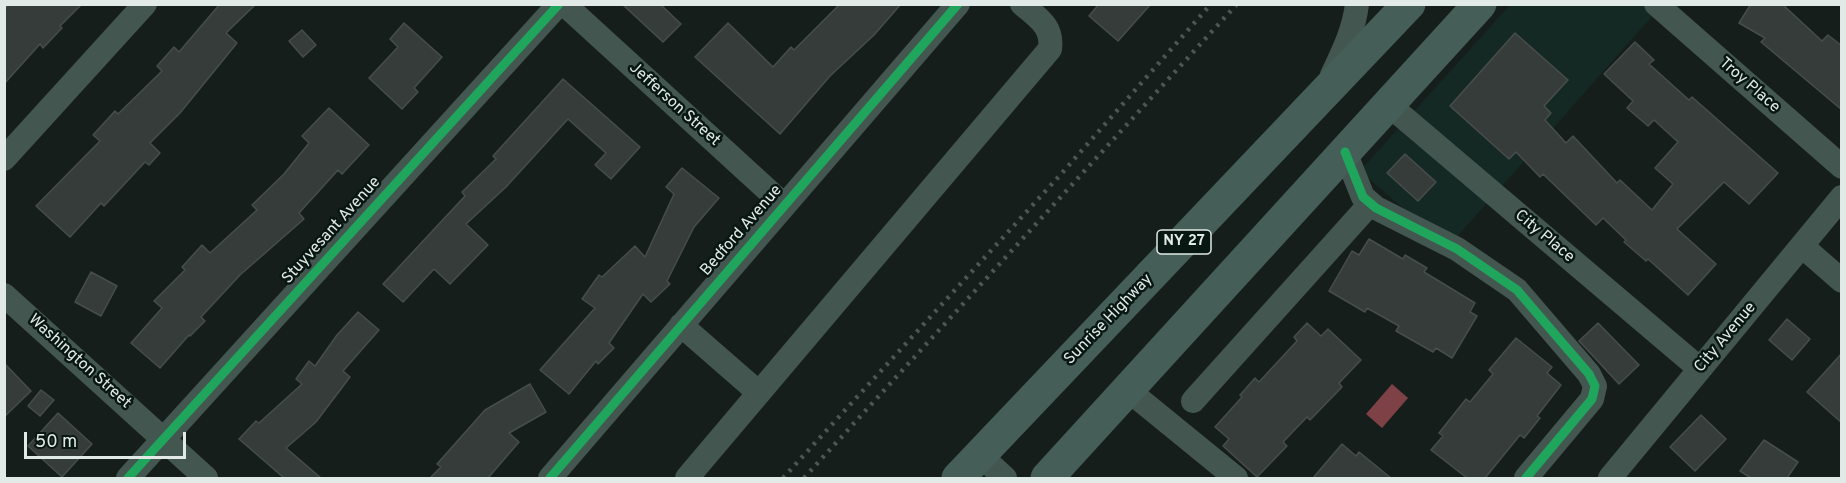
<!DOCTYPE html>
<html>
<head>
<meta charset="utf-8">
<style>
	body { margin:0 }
	#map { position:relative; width:1846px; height:483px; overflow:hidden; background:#161e1b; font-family:Overpass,sans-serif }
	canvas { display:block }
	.frame { position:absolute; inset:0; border:6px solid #e1eae7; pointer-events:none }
	.scale { position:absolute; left:24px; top:432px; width:162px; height:27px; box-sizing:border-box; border:3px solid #e1eae7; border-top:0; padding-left:8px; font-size:18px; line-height:21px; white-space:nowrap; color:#e1eae7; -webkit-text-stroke:4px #091713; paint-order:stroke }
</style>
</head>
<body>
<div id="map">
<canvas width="1846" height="483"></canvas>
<div class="frame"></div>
<div class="scale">50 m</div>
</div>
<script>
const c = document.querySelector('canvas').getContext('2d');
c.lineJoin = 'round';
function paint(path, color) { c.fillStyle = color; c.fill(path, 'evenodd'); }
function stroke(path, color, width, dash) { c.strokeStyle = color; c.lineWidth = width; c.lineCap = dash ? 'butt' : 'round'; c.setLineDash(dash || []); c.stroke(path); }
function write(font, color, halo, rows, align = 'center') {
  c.font = font + ' Overpass,sans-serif'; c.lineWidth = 5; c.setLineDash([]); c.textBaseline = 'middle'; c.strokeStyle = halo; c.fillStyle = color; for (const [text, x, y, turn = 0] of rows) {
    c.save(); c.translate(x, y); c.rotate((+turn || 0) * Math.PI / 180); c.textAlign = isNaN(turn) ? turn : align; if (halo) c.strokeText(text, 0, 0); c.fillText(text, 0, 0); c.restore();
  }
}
const built = new Path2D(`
	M1510,5H1662L1448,247L1360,171Z`);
const water = new Path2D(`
	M1392,384L1408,398L1382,428L1366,414Z`);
const building = new Path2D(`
	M9,4H82L60,26L62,28L43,48L40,44L4,84V9Z
	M220,4H256L226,33L237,43L180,113L150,143L160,153L149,165L145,162L104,206L101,203L70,237L36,206L100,141L93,135L115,111L118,114L162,71L157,66L174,47L179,52Z
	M622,4H660L681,24L663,42Z
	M840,4H901L874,35L830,76L780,134L695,57L728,23L773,67L791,47L794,50Z
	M1099,4H1151L1118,41L1089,16Z
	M1751,4H1782L1822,41L1828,35L1842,46V110L1761,42L1765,38L1739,23Z
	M404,23L442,57L414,88L418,92L402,109L369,78L398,47L390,39Z
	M302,30L316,45L303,57L289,41Z
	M1515,33L1568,80L1544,106L1551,113L1545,120L1566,143L1573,136L1617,183L1620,180L1652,210L1673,184L1655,168L1678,142L1654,120L1648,126L1627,108L1633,101L1604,74L1635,42L1654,60L1649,64L1689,100L1692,97L1778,173L1749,204L1724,182L1677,229L1716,264L1688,295L1648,259L1646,261L1624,242L1626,240L1603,218L1596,225L1543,174L1540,177L1516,152L1509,159L1450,106Z
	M563,79L640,147L611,179L595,165L606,153L568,119L506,187L466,224L488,245L450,284L434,269L403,302L383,284L465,196L462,192L496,159L493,156Z
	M329,108L369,145L342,174L338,170L299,213L304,219L240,275L201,317L205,321L190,336L189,335L160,368L131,343L162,308L154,301L185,270L182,267L202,245L210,253L257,210L252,205L284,174L309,143L302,136Z
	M1405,154L1436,182L1418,201L1387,173Z
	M682,168L719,198L694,227L667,281L670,284L651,302L643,294L609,343L614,348L598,364L596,361L569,394L540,370L595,308L582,299L599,275L602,277L635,246L645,257L674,194L666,187Z
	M1369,239L1403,259L1405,255L1427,268L1424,272L1475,303L1470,312L1477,316L1452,358L1436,348L1433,352L1396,331L1399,326L1367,308L1365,312L1329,291L1352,251L1359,255Z
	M91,272L117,286L101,316L75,302Z
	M358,312L379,330L343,371L350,377L316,422L286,448L321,478H284L239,439L256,421L259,423L302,384L296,379L309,361L315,366L337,335Z
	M1787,319L1810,339L1792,360L1769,340Z
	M1307,323L1321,336L1328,329L1361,360L1339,383L1342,387L1310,420L1307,417L1283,442L1287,446L1257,477L1223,446L1229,439L1215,427L1242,397L1240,395L1255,378L1259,382L1297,341L1294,337Z
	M1598,323L1639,365L1619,384L1579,341Z
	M1516,338L1552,367L1547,373L1561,385L1537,416L1540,418L1524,438L1520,435L1485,478H1467L1431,450L1443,436L1439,433L1466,399L1470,402L1493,374L1489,370Z
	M1842,353V423L1807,392Z
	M4,363L31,391L4,417Z
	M530,384L546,412L509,433L519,442L488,478H430L441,467L437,464L485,410Z
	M41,390L54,400L40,416L28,406Z
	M58,413L92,444L62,477L28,446Z
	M1701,415L1726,439L1695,471L1670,447Z
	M1764,440L1798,462L1787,478H1751L1740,471Z
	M1342,444L1356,456L1359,452L1391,478H1313Z`);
const minor = new Path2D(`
	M564,4L784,205
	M1656,4L1842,167
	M1332,75C1343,52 1354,30 1357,4
	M1389,105L1700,369
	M1345,152L1363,197L1376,208L1457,249L1517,290L1589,374L1595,386L1592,399L1526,478
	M4,159L145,4
	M1802,246L1842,281
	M4,295L206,478
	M681,325L759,393
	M1128,390L1236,478
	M1193,401L1370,204
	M980,455L1005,478
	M128,478L559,4
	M550,478L958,4
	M687,478L1050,49C1053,26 1038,18 1022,4
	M1610,478L1842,197`);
const highway = new Path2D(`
	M958,478L1409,4
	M1047,478L1480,4`);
const rail = new Path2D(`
	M783,478L1062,173L1211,4
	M804,478L1237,4`);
const cycleway = new Path2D(`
	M1345,152L1363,197L1376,208L1457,249L1517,290L1589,374L1595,386L1592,399L1526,478
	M128,478L559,4
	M550,478L958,4`);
const shields = [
	[1184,242,54]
];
const shieldNames = [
	["NY 27",1184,242]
];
const streetNames = [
	["Troy Place",1749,86,41],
	["Jefferson Street",674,105,42],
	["Stuyvesant Avenue",332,231,-48],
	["Bedford Avenue",742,231,-49],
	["City Place",1544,237,40],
	["Sunrise Highway",1109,320,-46],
	["City Avenue",1726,338,-50],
	["Washington Street",79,362,42]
];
paint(built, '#142924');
paint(water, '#7e4246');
paint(building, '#363c3a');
stroke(building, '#474d4b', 1.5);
stroke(minor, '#435650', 24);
stroke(highway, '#455e57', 33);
stroke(rail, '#4b5753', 4.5, [3, 6]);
stroke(cycleway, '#20a55d', 9);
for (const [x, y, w] of shields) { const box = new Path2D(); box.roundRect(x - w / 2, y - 12, w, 24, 4.5); c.fillStyle = '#091713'; c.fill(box); stroke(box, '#e1eae7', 1.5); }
write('bold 15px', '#e1eae7', null, shieldNames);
write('16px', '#e1eae7', '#091713', streetNames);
</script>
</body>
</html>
